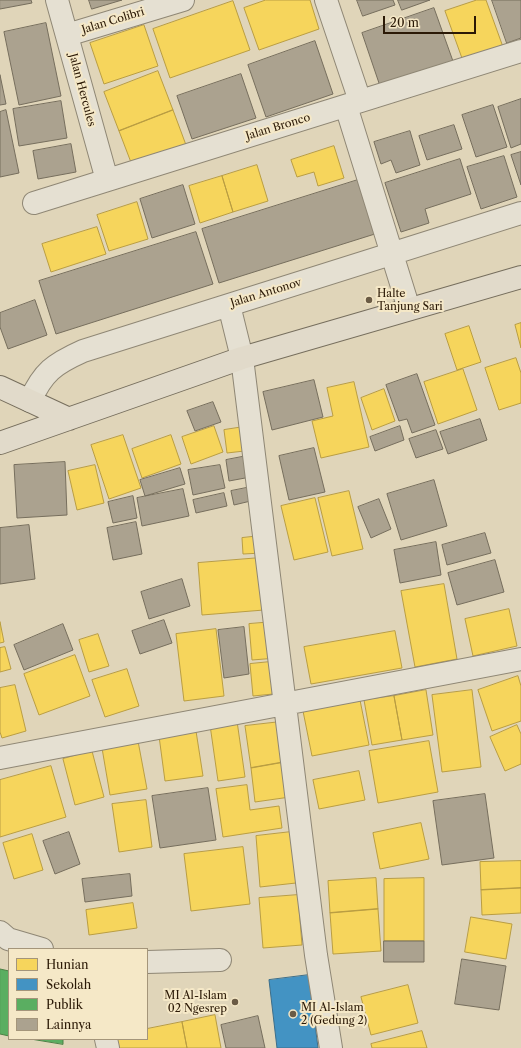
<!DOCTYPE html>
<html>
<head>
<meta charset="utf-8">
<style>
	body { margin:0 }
	#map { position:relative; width:521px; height:1048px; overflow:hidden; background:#e0d5b9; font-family:"Libre Caslon Text",serif }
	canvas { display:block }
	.legend { position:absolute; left:8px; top:948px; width:140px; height:92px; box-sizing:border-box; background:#f5e8c7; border:1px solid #a4957a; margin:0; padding:5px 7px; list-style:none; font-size:12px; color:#2b1906 }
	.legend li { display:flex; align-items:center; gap:8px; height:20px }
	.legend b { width:20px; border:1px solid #a4957a }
	.scale { position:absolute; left:383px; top:16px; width:93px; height:18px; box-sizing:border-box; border:2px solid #2b1906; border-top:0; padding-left:5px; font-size:12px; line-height:14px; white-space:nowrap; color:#2b1906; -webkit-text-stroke:3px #f5e8c7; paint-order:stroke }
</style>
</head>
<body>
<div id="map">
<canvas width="521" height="1048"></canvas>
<ul class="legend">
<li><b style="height:11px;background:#f6d55c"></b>Hunian</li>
<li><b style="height:11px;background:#4393c3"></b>Sekolah</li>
<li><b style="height:11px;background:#5aae61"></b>Publik</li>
<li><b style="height:11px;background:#aba28f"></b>Lainnya</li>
</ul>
<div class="scale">20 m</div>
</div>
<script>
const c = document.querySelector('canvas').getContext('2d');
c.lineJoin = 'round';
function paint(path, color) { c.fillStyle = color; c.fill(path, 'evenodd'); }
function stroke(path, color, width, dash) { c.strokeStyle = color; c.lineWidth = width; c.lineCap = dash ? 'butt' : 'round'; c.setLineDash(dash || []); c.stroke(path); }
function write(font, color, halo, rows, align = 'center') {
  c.font = font + ' "Libre Caslon Text",serif'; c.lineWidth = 4; c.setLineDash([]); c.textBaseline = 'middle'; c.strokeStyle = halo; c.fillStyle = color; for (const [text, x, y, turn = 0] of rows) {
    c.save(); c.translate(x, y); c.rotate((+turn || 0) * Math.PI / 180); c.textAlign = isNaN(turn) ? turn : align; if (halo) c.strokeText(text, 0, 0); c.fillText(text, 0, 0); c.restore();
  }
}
const homes = new Path2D(`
	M266,0H310L319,29L259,50L244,8Z
	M477,0H486L503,47L463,61L445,11Z
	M233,1L250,50L170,78L153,29Z
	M144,25L158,66L104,84L90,43Z
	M158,71L173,110L119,131L104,92Z
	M173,110L186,145L132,165L119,131Z
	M334,146L344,178L318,186L314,172L297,177L291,160Z
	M257,165L268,201L233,212L222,176Z
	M222,176L233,212L200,223L189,186Z
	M137,202L148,239L109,251L97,215Z
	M97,227L106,254L51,272L42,244Z
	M521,323V348L515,325Z
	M469,326L481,362L457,370L445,334Z
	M516,358L521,373V403L499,410L485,368Z
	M463,369L477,410L438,424L424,382Z
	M354,382L369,447L321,458L312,421L333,416L327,388Z
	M384,389L395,421L372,430L361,398Z
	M214,426L223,452L191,464L182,437Z
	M250,426L253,450L227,453L224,430Z
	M123,435L141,488L109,499L91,445Z
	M171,435L181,464L142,478L132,449Z
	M95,465L104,503L77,510L68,471Z
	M349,491L363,549L332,556L318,498Z
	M315,498L328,552L294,560L281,506Z
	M260,536L262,553L243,554L242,538Z
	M260,558L264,610L202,615L198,563Z
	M444,584L457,659L415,667L401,591Z
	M509,609L517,646L473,656L465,619Z
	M0,622L4,642L0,643Z
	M273,622L277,658L252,660L249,624Z
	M216,629L224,696L184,701L176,634Z
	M395,631L402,668L311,684L304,647Z
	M98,634L109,666L89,672L79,640Z
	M5,647L11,669L0,672V648Z
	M75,655L90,696L39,715L24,674Z
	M270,662L273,694L253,696L250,664Z
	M127,669L139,706L105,717L92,680Z
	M518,676L521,686V721L492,731L478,690Z
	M15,685L26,731L2,738L0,732V688Z
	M426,690L433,735L402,740L394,696Z
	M472,690L481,767L442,772L432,695Z
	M394,696L402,740L372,745L364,700Z
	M360,700L369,745L312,756L303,711Z
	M237,721L245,777L218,781L210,725Z
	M280,722L285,762L251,768L245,726Z
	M517,725L521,734V764L505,771L490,737Z
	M196,731L203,776L165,781L159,736Z
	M138,741L147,789L110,795L102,748Z
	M429,741L438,792L378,803L369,751Z
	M92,751L104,797L75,805L63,759Z
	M285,762L290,797L255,802L251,768Z
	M51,766L66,817L0,837V780Z
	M359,771L365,800L319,809L313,780Z
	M247,785L250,810L279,806L282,828L223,837L216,789Z
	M146,800L152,847L119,852L112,804Z
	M421,823L429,859L380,869L373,833Z
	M291,832L296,883L260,887L256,836Z
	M32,834L43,870L14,879L3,843Z
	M243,847L250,904L191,911L184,854Z
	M521,861V888L481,890L480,862Z
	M376,878L378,909L330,913L328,881Z
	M424,878V941H384V879Z
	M521,888V913L482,915L481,890Z
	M298,895L302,945L263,948L259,898Z
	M133,903L137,928L89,935L86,910Z
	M378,909L381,951L333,954L330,913Z
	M471,917L512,924L506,959L465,952Z
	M408,985L418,1023L371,1035L361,997Z
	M215,1015L221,1048H187L182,1022Z
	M182,1022L187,1048H119L117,1039H147V1029Z
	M422,1031L427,1048H372L371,1044Z`);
const schools = new Path2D(`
	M309,975L318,1048H277L269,980Z`);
const public = new Path2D(`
	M0,969L9,971V1036L0,1034Z
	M31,1039H63V1044Z`);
const building = new Path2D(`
	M0,0H31L32,3L0,9Z
	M89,0H122L92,9Z
	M357,0H393L395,5L363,16Z
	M398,0H430L402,10Z
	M492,0H521V38L507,43Z
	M434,8L454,64L381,89L362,33Z
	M46,23L61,96L19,105L4,32Z
	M315,41L333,94L266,117L248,65Z
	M241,74L256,118L192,139L177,96Z
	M0,75L6,104L0,105Z
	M521,99V144L511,148L498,107Z
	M61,101L67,138L19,146L13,109Z
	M493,105L507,147L476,157L462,115Z
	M6,110L19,173L0,177V112Z
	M454,125L462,149L427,160L419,136Z
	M410,131L420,165L396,173L391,160L381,164L374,142Z
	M71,144L76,172L38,179L33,151Z
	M521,152V185L511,155Z
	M504,156L517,197L481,209L467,167Z
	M460,159L471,194L425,209L429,223L401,232L385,183Z
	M361,179L378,233L219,283L202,229Z
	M183,185L195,224L152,238L140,199Z
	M196,232L213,284L56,334L39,281Z
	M35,300L47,335L8,349L0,327V313Z
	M417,374L435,425L412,433L407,419L399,421L386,385Z
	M314,380L323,417L272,430L263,392Z
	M213,402L221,422L195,431L187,411Z
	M480,419L487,440L448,454L440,432Z
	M400,426L404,440L375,451L370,437Z
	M436,430L443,449L416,458L409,439Z
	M314,448L325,492L289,500L279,456Z
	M252,455L256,476L229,481L226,460Z
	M65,462L67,515L17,518L14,465Z
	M220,465L225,488L193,495L188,470Z
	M180,468L185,484L145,496L140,480Z
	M434,480L447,526L401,540L387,494Z
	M256,486L259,499L234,505L231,491Z
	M183,489L189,516L142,526L137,498Z
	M224,493L227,506L196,513L193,500Z
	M133,496L137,518L113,523L108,502Z
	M379,499L391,529L371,538L358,507Z
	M136,522L142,554L113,560L107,528Z
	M29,525L35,579L0,584V528Z
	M485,533L491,553L447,565L442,545Z
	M436,542L441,575L400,583L394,550Z
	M495,560L504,592L457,605L448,573Z
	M182,579L190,606L149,619L141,592Z
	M164,620L172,643L140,654L132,631Z
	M63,624L73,650L24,670L14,645Z
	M244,627L249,674L224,678L218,630Z
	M208,788L216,840L160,848L152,796Z
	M485,794L494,858L442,865L433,801Z
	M69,832L80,864L55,874L43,841Z
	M130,874L132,896L85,902L82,879Z
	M384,941H424V962H384Z
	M462,959L506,966L499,1010L455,1004Z
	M258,1016L265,1048H226L221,1025Z`);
const minor = new Path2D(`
	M57,0L107,180
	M326,0L360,101
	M67,35L183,0
	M346,106L409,309
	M34,203L521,51
	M229,305L242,358L316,955L331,1048
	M30,401C43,372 54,364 83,351L521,213
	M0,758L521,659
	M0,932L8,939L42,949
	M147,962L220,960
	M106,1039L108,1048`);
const major = new Path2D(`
	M0,387L69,419
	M0,443L242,358L521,277`);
const markers = [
	[369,300,4,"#6a5b45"],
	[235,1002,4,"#6a5b45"],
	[293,1014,4,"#6a5b45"]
];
const streetNames = [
	["Jalan Colibri",113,21,-17],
	["Jalan Hercules",82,90,75],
	["Jalan Bronco",278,127,-17],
	["Jalan Antonov",266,293,-17]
];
const poiNames = [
	["Halte",377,294],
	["Tanjung Sari",377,307],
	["MI Al-Islam",227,996,"right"],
	["02 Ngesrep",227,1009,"right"],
	["MI Al-Islam",301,1008],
	["2 (Gedung 2)",301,1021]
];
paint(homes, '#f6d55c');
stroke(homes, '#b99d42', 1);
paint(schools, '#4393c3');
stroke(schools, '#3c6e8a', 1);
paint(public, '#5aae61');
stroke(public, '#4c8146', 1);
paint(building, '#aba28f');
stroke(building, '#766e5d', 1);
stroke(minor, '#8f8775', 24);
stroke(major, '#766e5d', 24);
stroke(minor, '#e5e0d2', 22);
stroke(major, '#e1daca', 22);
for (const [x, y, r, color] of markers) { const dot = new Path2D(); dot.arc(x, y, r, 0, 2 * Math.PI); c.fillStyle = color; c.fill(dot); stroke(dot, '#f5e8c7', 1.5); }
write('11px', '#2b1906', '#f5e8c7', streetNames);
write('11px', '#2b1906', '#f5e8c7', poiNames, 'left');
</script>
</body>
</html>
